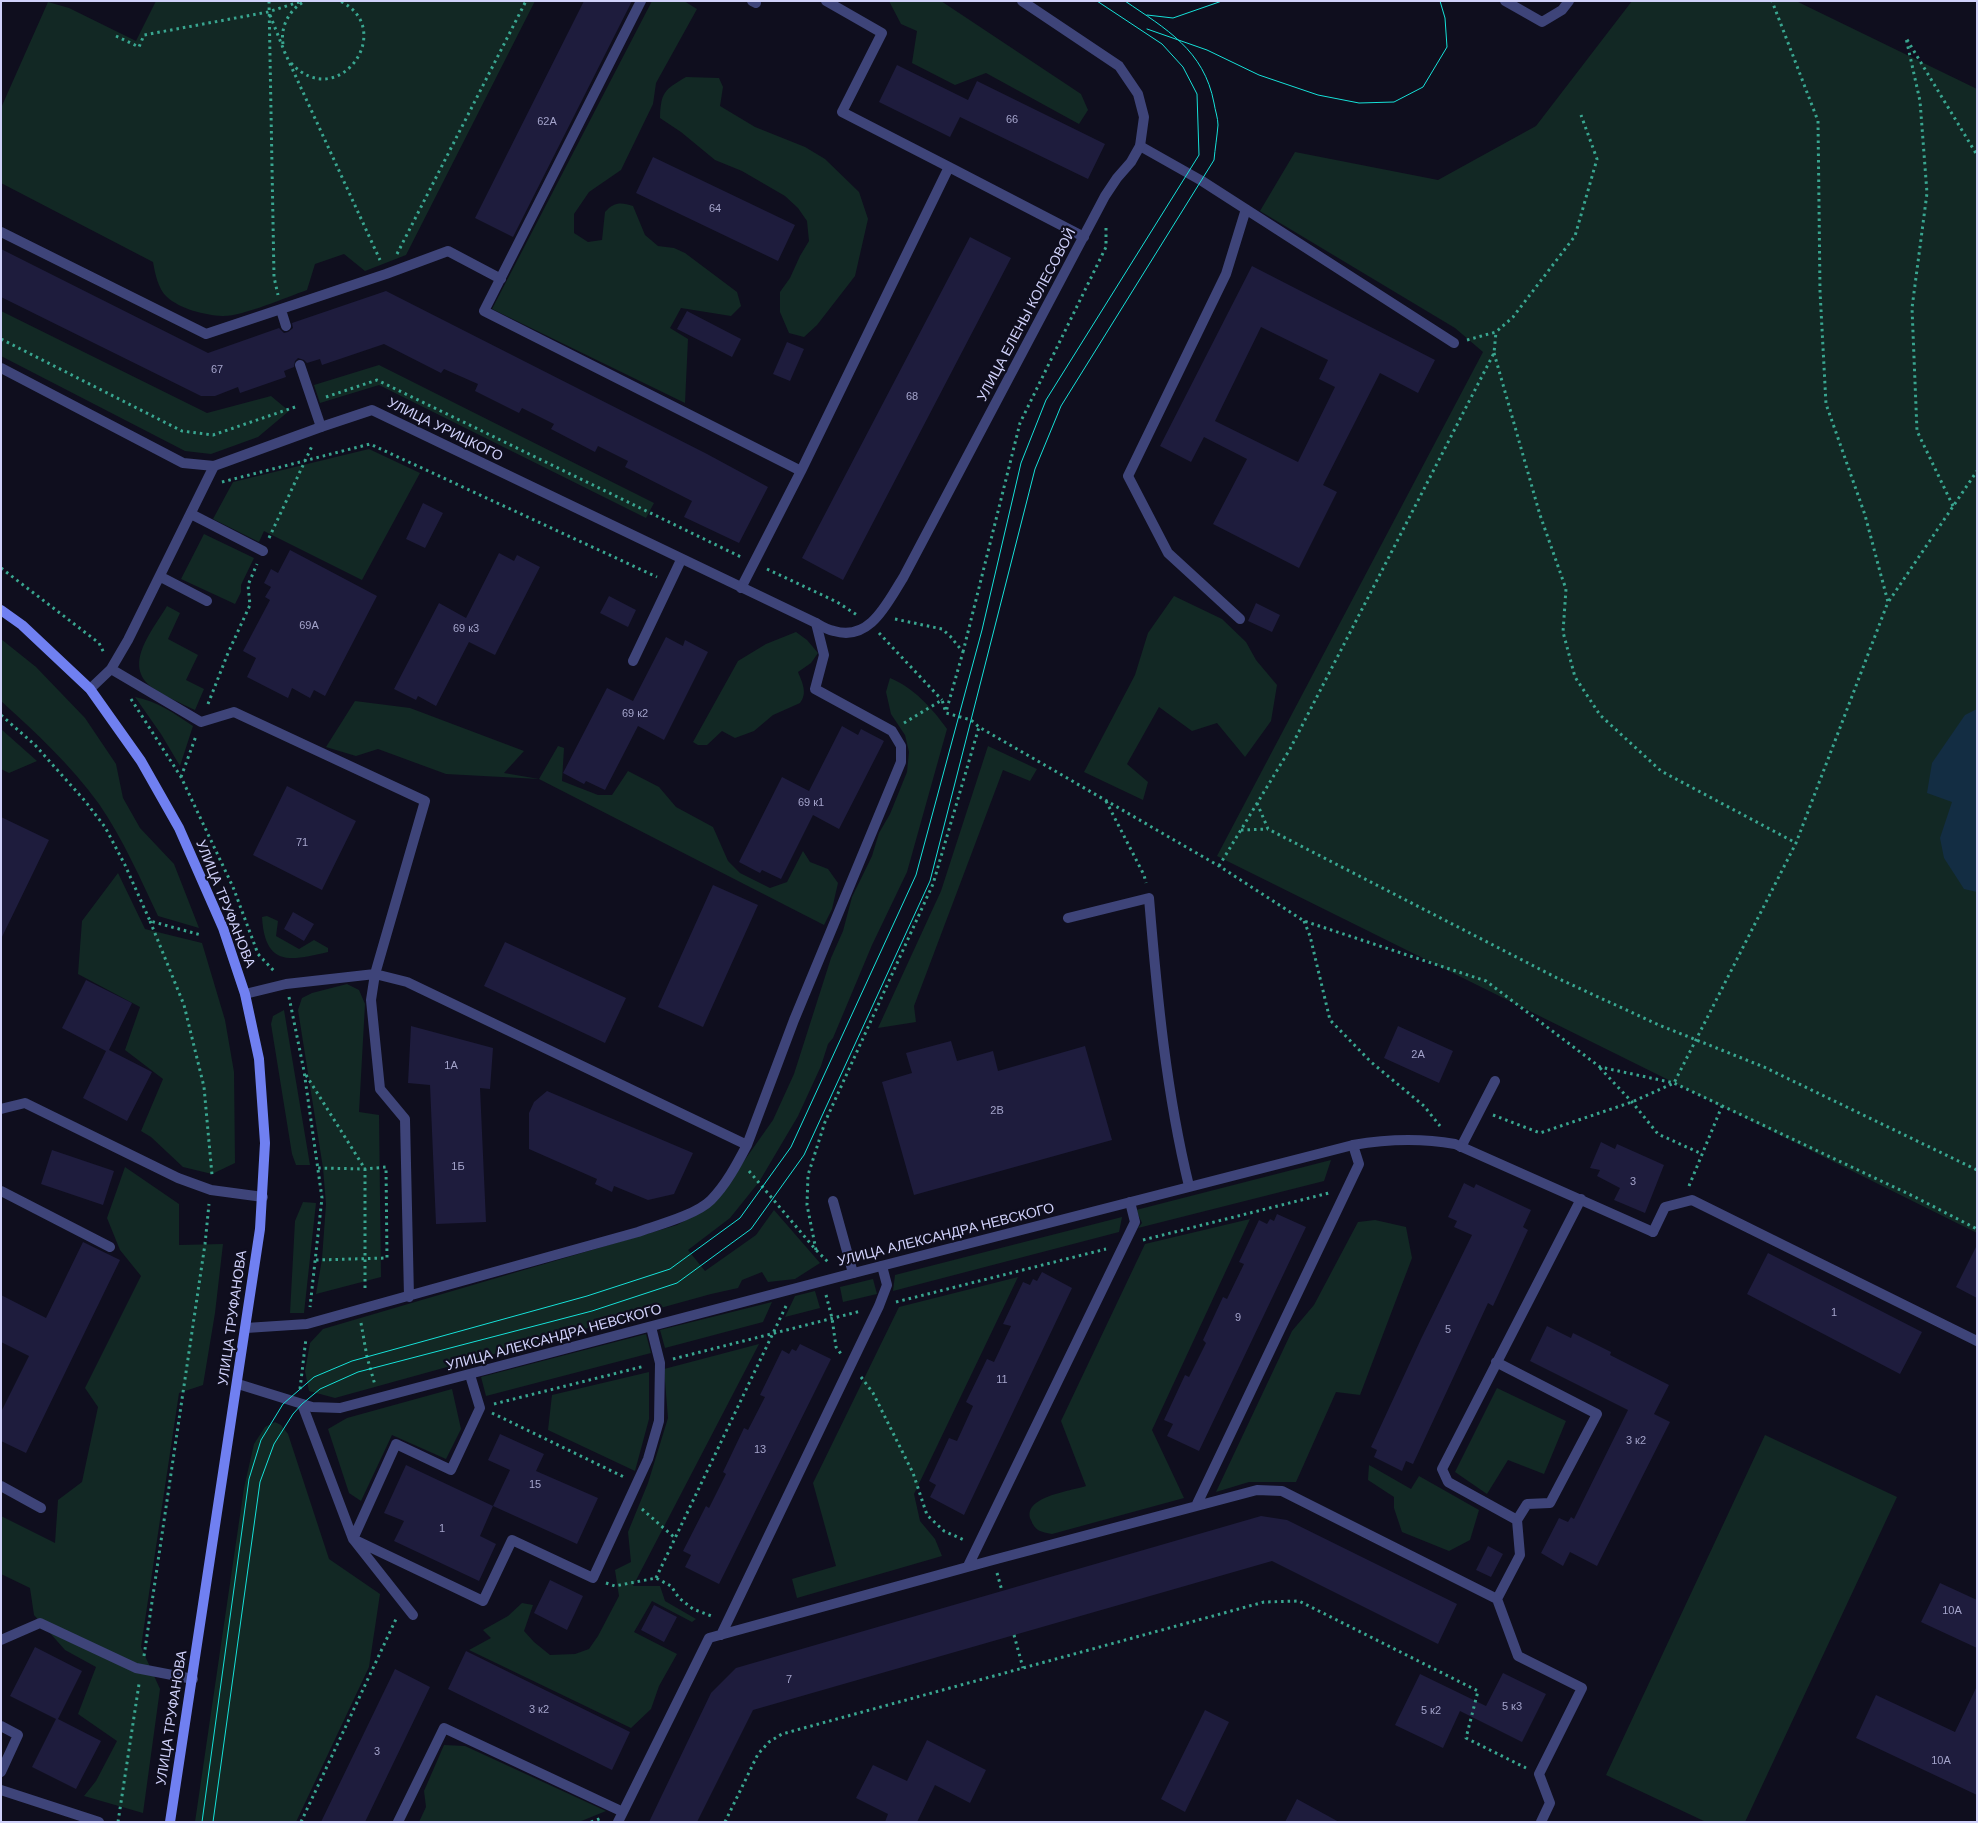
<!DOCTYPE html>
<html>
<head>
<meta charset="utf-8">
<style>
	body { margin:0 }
	#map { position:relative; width:1978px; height:1823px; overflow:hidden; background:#0f0e1e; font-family:Arial,sans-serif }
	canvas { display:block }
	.frame { position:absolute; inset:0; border:2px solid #d0d1fa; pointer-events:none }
</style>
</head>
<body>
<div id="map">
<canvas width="1978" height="1823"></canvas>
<div class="frame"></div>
</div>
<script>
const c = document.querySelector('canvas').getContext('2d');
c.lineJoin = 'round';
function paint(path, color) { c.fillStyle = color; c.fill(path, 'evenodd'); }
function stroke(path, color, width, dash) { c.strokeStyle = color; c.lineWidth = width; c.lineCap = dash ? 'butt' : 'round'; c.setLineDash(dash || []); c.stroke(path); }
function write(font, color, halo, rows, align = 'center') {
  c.font = font + ' Arial,sans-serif'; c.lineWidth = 4.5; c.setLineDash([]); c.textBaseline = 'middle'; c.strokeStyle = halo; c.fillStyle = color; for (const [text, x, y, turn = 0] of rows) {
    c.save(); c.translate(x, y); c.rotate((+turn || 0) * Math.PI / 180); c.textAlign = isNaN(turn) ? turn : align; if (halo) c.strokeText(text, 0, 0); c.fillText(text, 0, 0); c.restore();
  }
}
const green = new Path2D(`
	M156,1H535L406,255L365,271L344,254L315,264L307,290C287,297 241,317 222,316C205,315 180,309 167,297C158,289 155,273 153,262L1,183V108L48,2L69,8L136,41Z
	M652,1H684L697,9L656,83L653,104L621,170L589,192L574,214V233L588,242L602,240L605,212C614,202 621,202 633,206L645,235L658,246L674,248L685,253L737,292L741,306L731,316L681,308L670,328L688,339L685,403L492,309Z
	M889,1H941L1081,94L1088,110L1079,124L986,73L955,85L912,63L917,31L901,24Z
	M1632,1H1796L1977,89V1233L1217,856L1483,352L1455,328L1260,211L1295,152L1438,180L1536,126Z
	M686,77L719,78L723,87L720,106L755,127L805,147L825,159L859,192L868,219L855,276L817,325L804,337L789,333L780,312V292L790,278L800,256L809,241L807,221L798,208L785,196L742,171L715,160L681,132L660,118C661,92 664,90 686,77Z
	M1,311L207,413L271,396L289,411L258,437L211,454L185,451L1,356Z
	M379,365L654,503L646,518L379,385L320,403L314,385Z
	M369,449L420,473L362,580L264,531L259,542L213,519L233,482Z
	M204,534L254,558L241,585V592L235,604L181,579Z
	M1174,596L1222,619L1246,642L1256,660L1277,685L1271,721L1245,757L1217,723L1192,731L1159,707L1127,764L1148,782L1143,800L1084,772L1135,675L1148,633Z
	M167,606L180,613L168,639L198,655L186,680L204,689L195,710C181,703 165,697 153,688C121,666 153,630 167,606Z
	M796,632L807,640L818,653L811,663L798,672C802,682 808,693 800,703L773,715L754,731L735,738L722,731L707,745H698L693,742L738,661L766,644Z
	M1,639L36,667L85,718L116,764L123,798L140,828L174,864L199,928L158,916C140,878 123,839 99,804C71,765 36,733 1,701Z
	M890,678C914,688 932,708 947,729L907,872L872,945L833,1038L828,1044L821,1066L798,1116L759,1182L730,1218L688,1250L705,1271L756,1235L774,1210L820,1263L795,1279L768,1282L762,1272L742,1280L738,1288L711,1294L335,1398L309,1391L305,1371L310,1343L323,1329L677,1225L697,1214L715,1202L773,1120L794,1074L831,958L843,931L852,897L872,856L879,833L890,814L907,772L909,752L905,735L891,714L886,692Z
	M135,697C157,701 175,714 193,726L180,766L161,734Z
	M355,701L410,708L524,751L504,773L539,779L558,746L564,748L562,781L598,795H612L628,771L659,787L676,807L713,827L728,861L740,873L770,888L787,882L803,851L810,862L828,869L838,883L832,909L824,925L539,779L446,774L378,749L356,756L326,747Z
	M1,729L37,761L9,773L1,769Z
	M988,746L1037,769L1030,781L1003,770L914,1006L916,1022L878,1028L941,891Z
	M118,873L145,929L202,943L225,1020L234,1072L235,1163L212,1174L183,1167L151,1137L141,1131L163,1079L125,1050L140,1007L78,974L82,921Z
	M267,916L278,921L276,936L299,949L314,940L328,948V952C290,961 265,967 262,917Z
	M347,984L359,990L365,1004L359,1112L379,1115L381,1277L316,1294L322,1259L326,1204L323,1168L298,1010L302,998L312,993Z
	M284,1010L310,1165H296L292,1154L271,1024L273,1016Z
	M1331,1160L1324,1181L1138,1228L1142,1223L1136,1210Z
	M125,1167L179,1204V1245L223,1244L215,1313L203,1385L179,1393L141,1647L160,1689L143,1813L84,1796L96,1781L117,1741L78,1714L96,1667L65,1650L34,1615L30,1588L1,1574V1516L55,1543L58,1500L82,1482L98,1407L85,1388L141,1276L120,1250L107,1218Z
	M303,1202L316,1203L304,1313H290L295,1221Z
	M1122,1217L1119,1232L893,1291L895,1275Z
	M1250,1219L1152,1430L1184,1498L1052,1534C1041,1532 1035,1531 1031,1520C1021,1497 1071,1491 1086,1486L1061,1421L1145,1244Z
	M1375,1220L1406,1227L1412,1258L1360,1395L1336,1392L1296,1482H1249L1216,1492L1292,1331L1314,1305L1358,1222Z
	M1018,1277L914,1494L920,1521L935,1539L942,1556L797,1598L792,1579L836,1566L813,1483L899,1307Z
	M873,1279L877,1294L843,1302L840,1287Z
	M815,1291L820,1308L785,1317L795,1296Z
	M772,1302L763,1322L665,1348L660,1330Z
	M646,1334L651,1353L486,1396L481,1377Z
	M759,1344L633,1586H660L665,1601L696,1619L692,1622L652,1601L634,1632L677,1654L659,1686L651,1709L631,1728L469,1650L491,1638L483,1630L508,1616L522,1603L533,1605L524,1631L534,1642L550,1655L575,1654L589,1649L598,1636L619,1596L615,1570L631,1562L628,1532L648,1483L668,1418L664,1369Z
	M649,1372V1419L635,1471L548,1430L552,1395Z
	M1497,1388L1566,1421L1544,1474L1508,1460L1487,1494L1455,1472Z
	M452,1389L461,1429L446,1459L392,1435L361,1501L349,1493L328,1429L347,1418Z
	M275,1422L281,1425L288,1434L329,1559L380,1594L369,1667L296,1822H195L244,1488L254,1444L265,1427Z
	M1765,1435L1897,1497L1745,1822H1706L1606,1775Z
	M1369,1465L1411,1489L1419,1476L1479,1510L1470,1540L1449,1551L1402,1532L1394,1508V1497L1368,1480Z
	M444,1745L465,1746L606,1811L579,1822H419L426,1807L424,1791Z`);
const water = new Path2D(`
	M1977,709V892L1964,889L1944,858L1940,838L1952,802L1927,793L1932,763L1965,715Z`);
const building = new Path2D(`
	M584,1H632L513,237L475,218Z
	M897,65L968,100L977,81L1105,144L1088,179L960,117L950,137L879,102Z
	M653,157L795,225L778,261L636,193Z
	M970,237L1011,258L843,580L802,558Z
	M1,249L208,353L279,328L284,333L288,332L293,328L292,323L386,291L707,454L768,487L739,543L684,517L692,501L625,467L628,461L598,446L595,452L551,429L554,424L522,408L519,413L475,391L478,384L444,369L441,373L384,344L322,365L320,359L307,363L304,360L298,358L295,361L294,367L284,371L286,377L240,393L238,387L215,396H201L1,297Z
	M1252,266L1435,360L1418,393L1380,373L1323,485L1337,492L1299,568L1213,524L1247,459L1204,437L1191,462L1160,446ZM1261,327L1328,360L1319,379L1335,387L1298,462L1215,421Z
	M687,311L741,339L732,357L677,329Z
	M787,342L804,349L790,381L773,374Z
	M423,503L443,513L425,548L406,539Z
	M290,550L377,596L325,696L314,690L310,698L292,688L288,698L247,677L256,658L243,651L270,600L265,597L271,587L264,583L271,569L278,573Z
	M499,553L514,561L517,555L540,567L495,655L469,642L436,706L418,696L416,700L394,689L439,603L466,618Z
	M609,596L636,610L628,627L600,613Z
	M1256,603L1280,615L1272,632L1248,621Z
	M666,637L683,646L685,640L708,652L664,740L638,726L605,790L586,781L584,784L563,773L607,688L633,701Z
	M842,726L858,735L861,729L884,741L839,829L813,815L781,879L762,870L760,873L739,862L782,777L809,791Z
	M287,786L356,821L322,890L253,855Z
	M1,817L49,840L1,939Z
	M713,885L758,905L703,1027L658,1007Z
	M293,912L314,924L304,941L284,929Z
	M505,942L626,998L605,1043L484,986Z
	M86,980L132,1003L109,1050L152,1072L127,1121L83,1098L106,1051L62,1028Z
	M411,1026L493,1048L490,1089L480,1088L486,1222L436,1224L430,1085L408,1083Z
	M1398,1026L1453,1051L1439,1083L1384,1058Z
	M951,1041L957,1061L993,1051L998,1071L1085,1046L1112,1140L914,1195L882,1082L912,1073L906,1053Z
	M547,1091L693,1153L674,1194L648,1200L614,1186L612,1192L595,1184L597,1179L529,1149V1113L534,1102Z
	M1601,1142L1615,1149L1617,1144L1664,1165L1645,1213L1614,1200L1620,1188L1597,1176L1600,1170L1590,1168Z
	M52,1150L114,1171L103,1205L41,1184Z
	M1464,1183L1474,1188L1476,1184L1531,1210L1523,1227L1528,1230L1493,1306L1488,1303L1413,1464L1406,1461L1402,1471L1374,1457L1377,1450L1371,1447L1421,1339L1472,1235L1454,1227L1457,1221L1448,1217Z
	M1277,1214L1306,1227L1199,1451L1167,1436L1173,1424L1164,1420L1185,1375L1189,1377L1206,1343L1203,1340L1223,1297L1227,1299L1244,1264L1239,1262L1259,1220L1267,1224L1270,1219L1274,1221Z
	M83,1242L120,1260L26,1453L1,1441V1412L29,1356L1,1342V1295L46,1318Z
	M1977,1245V1298L1956,1287Z
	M1768,1253L1922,1332L1900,1374L1747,1294Z
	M1042,1272L1072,1288L964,1515L930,1497L936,1485L929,1481L949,1438L957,1441L973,1406L966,1402L987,1359L994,1362L1011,1326L1003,1324L1023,1282L1030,1285L1033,1279L1037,1281Z
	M1547,1326L1571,1338L1573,1333L1611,1352L1610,1355L1669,1385L1654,1414L1670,1422L1597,1566L1570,1552L1563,1566L1541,1553L1559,1518L1568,1522L1571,1517L1574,1519L1628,1410L1530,1361Z
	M800,1344L831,1359L719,1584L685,1567L691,1555L683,1551L706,1506L709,1508L726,1474L723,1472L744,1428L748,1430L765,1397L760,1395L782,1350L789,1354L792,1349L796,1351Z
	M500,1434L544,1454L536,1471L598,1498L577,1544L493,1506L510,1470L488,1460Z
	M406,1465L493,1506L480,1536L496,1544L479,1581L394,1541L404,1521L384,1513Z
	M1261,1516L1287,1520L1457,1604L1438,1644L1272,1561L753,1710L697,1822H649L711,1693L736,1668Z
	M1488,1546L1503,1554L1491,1577L1476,1570Z
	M550,1580L583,1596L567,1630L534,1613Z
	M1940,1583L1977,1600V1648L1921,1622Z
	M654,1605L677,1617L664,1642L641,1630Z
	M35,1647L82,1671L58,1719L101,1741L76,1789L32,1767L56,1719L10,1696Z
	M466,1651L630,1732L612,1770L448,1689Z
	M395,1669L430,1687L365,1822H321Z
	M1503,1673L1546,1694L1522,1742L1460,1711L1443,1748L1395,1725L1420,1674L1486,1706Z
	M1977,1686V1795L1856,1738L1876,1695L1955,1732Z
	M1205,1710L1229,1722L1185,1812L1161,1799Z
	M927,1740L986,1770L970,1803L935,1785L917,1822H885L888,1814L856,1798L873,1765L907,1781Z
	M1297,1799L1339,1822H1285Z`);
const path = new Path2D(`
	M269,1L274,277L278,295
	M270,15L285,53L380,260
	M116,36L139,47L144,35L268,12L299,2
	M283,44C280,26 290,9 305,1
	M291,63C338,114 398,29 340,1
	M397,254L526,1
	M1,339L182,431L213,435L298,406
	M1467,340L1496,332L1513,317L1575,236L1597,159L1581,115
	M1494,353L1540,515L1566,589L1563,632L1575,677L1600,715L1661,771L1796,843
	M326,397L377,380L741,557
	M222,482L370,444L657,577
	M1953,506L1917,431L1912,308L1927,193L1920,101L1906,38L1977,155
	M269,538L312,446
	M1,568L99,643L104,653
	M767,569L837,602L857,615
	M1889,601L1977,471
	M895,619L942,629L950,636L963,652L946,712
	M879,633L942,700
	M963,652L1020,423L1106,247V227
	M131,699L181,777L233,887L258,954L274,971
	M208,704L228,653L250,605L248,585L257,564
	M1,715L35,745L85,801L105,827L125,865L150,921L201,935
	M904,723L942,700L946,713L971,720L979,727L1219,866L1304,921L1486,981L1600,1067L1674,1083L1915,1197L1977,1229
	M181,777L196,736
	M1106,801L1144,875L1146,883
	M1257,803L1268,829L1557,978L1659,1025L1764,1067L1977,1170
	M1241,830L1268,829
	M1219,866L1290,749L1494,353L1496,332
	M150,921L184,1005L204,1087L212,1175
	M1304,921L1310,936L1330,1020L1371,1062L1424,1106L1440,1126
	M289,997L304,1071L322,1198L310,1307
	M1600,1068L1632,1102L1658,1134L1702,1154
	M306,1075L365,1169V1292
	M1493,1115L1540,1133L1632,1102L1674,1083L1796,843L1888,602L1865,515L1826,404L1820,291L1818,121L1772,1
	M749,1171L816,1250L830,1264
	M1689,1186L1722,1106
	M1143,1240L1329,1193
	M816,1250L807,1205L808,1175L825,1122L933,884L979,727
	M316,1260L387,1258L386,1167L365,1169L318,1168
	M826,1295L832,1318L836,1347L841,1354
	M896,1302L1106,1249
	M361,1323L367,1357L375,1385
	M673,1359L861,1311
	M861,1377L873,1393L913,1473L927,1515L944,1531L964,1540
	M300,1389L306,1338
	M494,1404L645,1366
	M492,1413L624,1477
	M642,1509L675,1538
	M997,1573L1002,1591
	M656,1578L786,1306
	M606,1583L615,1586L656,1578L671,1586L679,1598L693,1609L714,1617
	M1014,1635L1023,1668
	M144,1656L205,1244L209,1204
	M118,1822L139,1684
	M301,1822L396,1619
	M591,1822L602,1818
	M725,1822L758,1754L769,1742L782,1734L1264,1602L1299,1601L1478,1691L1466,1738L1526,1768`);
const lane = new Path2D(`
	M641,1L484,311L801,471L741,588
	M752,1L756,3
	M826,1L882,33L842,112L949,167
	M1505,1L1542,22L1562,10L1569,1
	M1140,146L1202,181L1454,343
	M1,232L206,334L386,274L448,251L501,279
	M281,310L286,326
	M300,365L321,427
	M801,471L949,167L1084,237
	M191,514L263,551
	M161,577L207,601
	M1240,619L1168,553L1128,476L1226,274L1246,209
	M633,661L681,560
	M111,669L201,722L234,712L425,801L375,974L286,984L245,994
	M90,689L111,669L128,640L214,466
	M1068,918L1149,898C1157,995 1166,1092 1189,1186
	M1,1109L25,1103L178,1178L211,1190L263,1197
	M1461,1147L1495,1081
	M1,1191L110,1247
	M833,1201L853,1273
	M1653,1232L1665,1207L1692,1200L1977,1341
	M409,1297L405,1119L380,1089L371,1000L375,974L407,982L747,1145L794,1020L901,762V746L892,731L815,689L824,655L816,623
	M246,1328L307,1324L638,1232C658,1225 696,1215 711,1200C726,1185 737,1164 747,1145
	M1496,1362L1597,1414L1550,1503L1527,1504L1517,1520
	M470,1375L480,1408L451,1470L396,1444L353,1539L483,1601L512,1540L593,1578L648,1459L659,1421L660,1363L651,1327
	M302,1404L353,1539L413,1615
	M1,1486L41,1508
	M1196,1506L1359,1164L1353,1145
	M968,1566L1135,1222L1130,1202
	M721,1635L879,1306L887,1285L882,1266
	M1,1640L40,1623L136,1668L193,1679
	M1,1726L18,1735L1,1772
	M1,1790L99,1822
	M398,1822L444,1728L623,1812
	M618,1822L709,1638L993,1560L1257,1490L1282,1491L1497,1599
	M1541,1822L1550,1803L1539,1774L1582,1688L1518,1656L1497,1599L1520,1555L1517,1520L1448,1482L1442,1469L1581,1199`);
const street = new Path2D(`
	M1,368L183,463L214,466L321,427L372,410L816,623C821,626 828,630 834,631C870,642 887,603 903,578L1105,196L1117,178L1131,162L1140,146L1144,117L1138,94L1119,66L1022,1
	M238,1384L312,1407L340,1408L846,1275L1353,1145C1388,1139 1420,1138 1455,1144L1653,1232`);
const secondary = new Path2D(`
	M1,610L22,625L90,689L141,761L179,828L223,928L245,994L259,1059L265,1143L260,1229L170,1822`);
const tram = new Path2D(`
	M1147,15L1173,18L1222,1
	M1147,29L1207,50L1259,75L1318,95L1359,103L1394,102L1423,87L1447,47L1445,18L1440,1
	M202,1822L249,1479L261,1440L283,1404L314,1377L352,1361L587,1296L670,1269L740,1218L791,1147L916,875L982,630L1021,463L1046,400L1199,155L1197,94L1183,67L1162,44L1097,1
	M213,1822L260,1482L274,1444L293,1414L302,1404L320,1389L358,1372L592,1311L677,1283L751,1229L804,1155L930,881L1035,469L1061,406L1214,160C1215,149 1217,137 1218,125C1218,118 1215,110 1214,103C1204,50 1166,29 1125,1`);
const numberNames = [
	["66",1012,120],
	["62А",547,122],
	["64",715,209],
	["67",217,370],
	["68",912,397],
	["69А",309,626],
	["69 к3",466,629],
	["69 к2",635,714],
	["69 к1",811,803],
	["71",302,843],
	["2А",1418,1055],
	["1А",451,1066],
	["2В",997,1111],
	["1Б",458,1167],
	["3",1633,1182],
	["1",1834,1313],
	["9",1238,1318],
	["5",1448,1330],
	["11",1002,1380],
	["3 к2",1636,1441],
	["13",760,1450],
	["15",535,1485],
	["1",442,1529],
	["10А",1952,1611],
	["7",789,1680],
	["5 к3",1512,1707],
	["3 к2",539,1710],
	["5 к2",1431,1711],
	["3",377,1752],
	["10А",1941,1761]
];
const streetNames = [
	["УЛИЦА ЕЛЕНЫ КОЛЕСОВОЙ",1027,315,-62],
	["УЛИЦА УРИЦКОГО",445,430,26],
	["УЛИЦА ТРУФАНОВА",225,904,68],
	["УЛИЦА АЛЕКСАНДРА НЕВСКОГО",946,1235,-14],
	["УЛИЦА ТРУФАНОВА",233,1318,-82],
	["УЛИЦА АЛЕКСАНДРА НЕВСКОГО",554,1338,-15],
	["УЛИЦА ТРУФАНОВА",172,1718,-81]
];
paint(green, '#122824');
paint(water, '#132d43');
paint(building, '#1e1c3d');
stroke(path, '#39a690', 3, [2.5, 4]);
stroke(lane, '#3e4479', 10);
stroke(street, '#3e4479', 10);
stroke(secondary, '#7080f1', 10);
stroke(tram, '#16e1d8', 1);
write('11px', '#a4a4cb', null, numberNames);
write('14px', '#d0d1fa', '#0f0e1e', streetNames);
</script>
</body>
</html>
